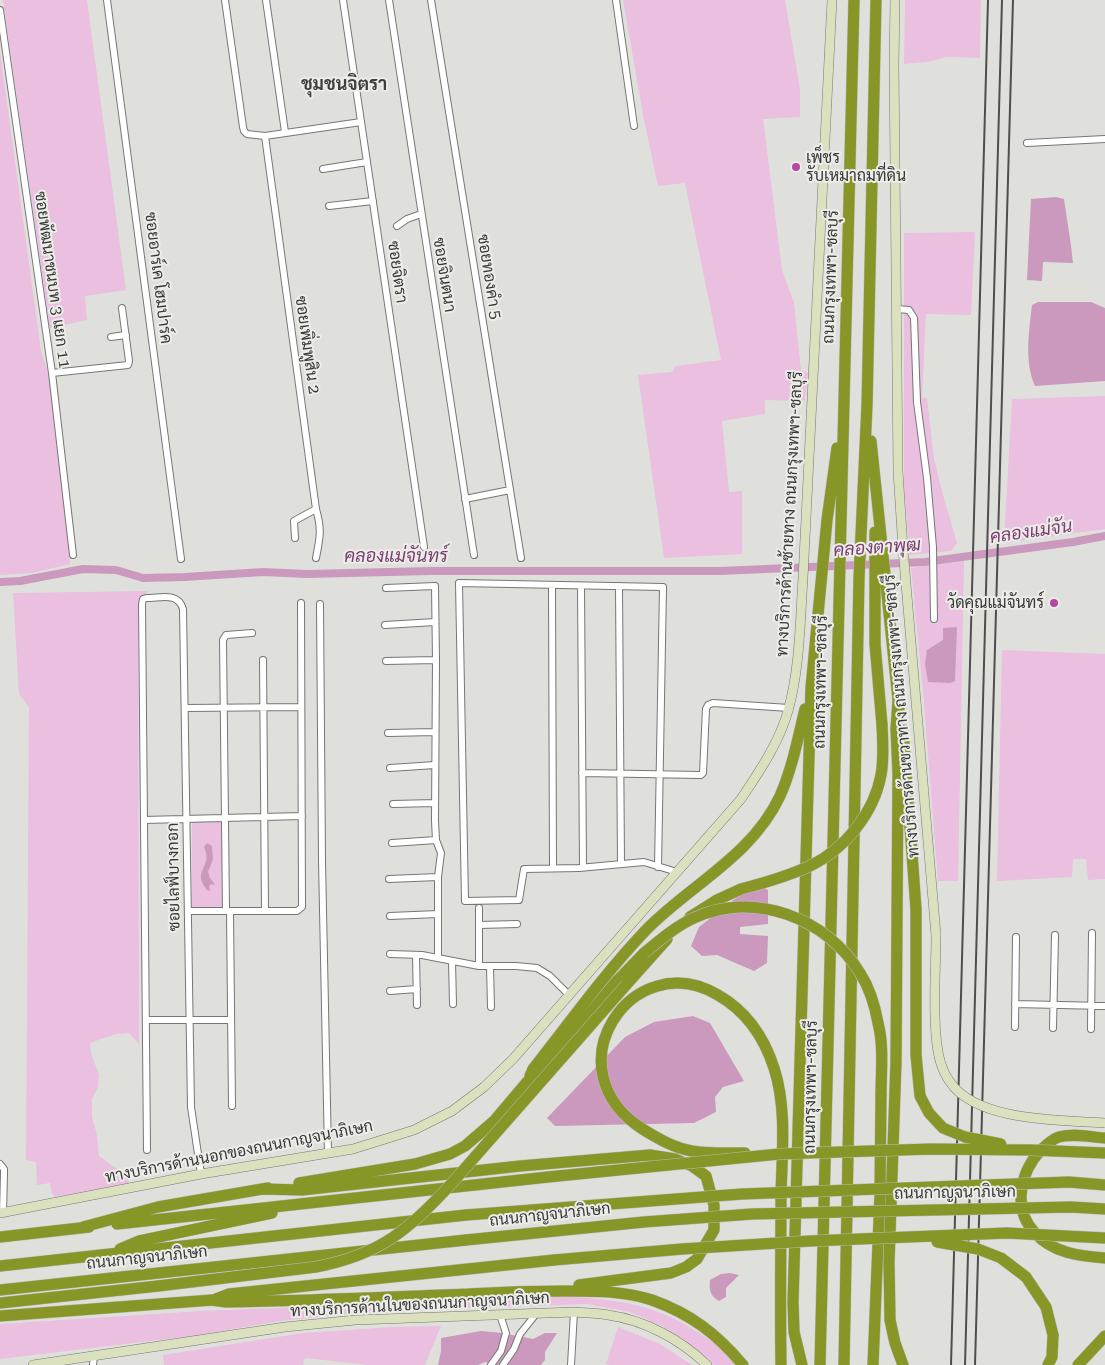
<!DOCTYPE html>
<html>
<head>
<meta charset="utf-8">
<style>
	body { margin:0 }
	canvas { display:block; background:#dfe0dc }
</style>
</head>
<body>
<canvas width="1105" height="1365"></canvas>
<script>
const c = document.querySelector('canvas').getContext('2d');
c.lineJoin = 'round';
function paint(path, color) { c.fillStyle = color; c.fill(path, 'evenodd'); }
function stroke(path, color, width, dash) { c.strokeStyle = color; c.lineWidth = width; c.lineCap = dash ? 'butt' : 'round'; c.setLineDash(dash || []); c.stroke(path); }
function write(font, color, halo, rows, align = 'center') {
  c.font = font + ' "Roboto Serif",Sarabun,serif'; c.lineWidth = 4; c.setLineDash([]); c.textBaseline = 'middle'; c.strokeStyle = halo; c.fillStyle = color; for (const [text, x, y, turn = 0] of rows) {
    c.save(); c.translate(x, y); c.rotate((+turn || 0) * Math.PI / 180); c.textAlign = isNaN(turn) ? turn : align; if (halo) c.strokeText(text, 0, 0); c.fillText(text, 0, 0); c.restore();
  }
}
const green = new Path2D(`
	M3,0H87L126,290L85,296L87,320L50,328Z
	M623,0H785L800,89V117L763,119L782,270L794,303L801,370L808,373L805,401L765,400V414L722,421L729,492L742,491V554L664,558L638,375L672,372L676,366L721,360L685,183L658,186L644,120Z
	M905,0H981L980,58L947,57L927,62L904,64Z
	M0,52L41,351L51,381L70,564L32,573L0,575Z
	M975,232L971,315L926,314L922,398H927L934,458L943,495L957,543L951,551L910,555L904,487V233Z
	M1105,396V529L1004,543L1012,399Z
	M964,561L958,881H938L923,691L911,568Z
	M148,591L138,605L139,1044L129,1033L116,1034L90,1043L91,1053L99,1075L98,1087L92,1099V1117L97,1135L99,1156L114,1167L126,1172L129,1183L55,1197L52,1194L50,1183L37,1185L36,1162L26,1160L29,707L19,694L13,593Z
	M1002,650L1105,654V879L1088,880L1086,859H1073L1072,877L997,881Z
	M192,822H223V907H192Z
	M566,1297C621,1299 662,1306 708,1339C718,1346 729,1355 736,1365H714L703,1354L664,1327L630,1312L587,1304L374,1311L280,1321L193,1336L0,1359V1324L200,1311Z
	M441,1326L425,1365H368L305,1358L303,1365H164L163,1355L303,1333L392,1327Z
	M618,1327L660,1344L692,1365H610L606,1364Z`);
const water = new Path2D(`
	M1056,197L1064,199C1067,221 1071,241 1073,263L1043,262L1042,281L1027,280L1031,199Z
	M1038,302H1091L1105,308V381L1035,386C1024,361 1029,332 1032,305Z
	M957,627L955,681L950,683L928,682L925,664L927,650L943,640V628Z
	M207,843L212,846L213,859L208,872L210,878L215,885L211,884L209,886L210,891L207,890C204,886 200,880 201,875C204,863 210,861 204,847Z
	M755,883L768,890V924L740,927V934L768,936L767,963L754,971L717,955L702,956L691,946L699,927Z
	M693,1016L710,1023L744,1081L723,1087L715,1097L716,1112L694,1123L555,1126L547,1118L625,1037L654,1022Z
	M730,1273L739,1275L726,1288V1297L719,1301C710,1296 709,1290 710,1280L721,1274Z
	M481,1331L502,1333L533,1339L545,1333H557L545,1352V1360L541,1365H495L485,1362L478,1365H438L441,1351V1338Z`);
const canal = new Path2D(`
	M0,582L20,581L83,569L116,570L143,578L185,577L263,572L307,574L431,571H720L925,562L1073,542L1105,536`);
const minor = new Path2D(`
	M107,0L181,559
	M225,0L243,127L244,131L247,134L265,136L361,122
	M266,0L285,132
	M343,0L424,547
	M389,0L474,555
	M431,0L521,558
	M616,0L634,126
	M0,10L52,373L73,555
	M265,136L316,509C322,530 320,537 316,558
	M1027,143L1105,139
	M323,169L367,162
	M329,206L373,201
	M397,226L407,219L421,214
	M897,309L909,310L914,318L917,402L927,478L933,547L934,619
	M111,337L126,335
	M52,373L128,365L129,361L122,308
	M465,499L510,490
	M295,538L294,521L316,509
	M552,585L553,868
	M581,586L583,867
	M619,586L621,864
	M386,588L435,586L436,660L435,821L436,840L441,853L438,877V958
	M320,604L322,861L328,1153
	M385,625L435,622
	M263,660L265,911
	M386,661L436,660
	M185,708L301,707
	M388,733L435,732
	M390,768L435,765
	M582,773L701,775L703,773L706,709L708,705L713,703L789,708
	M393,804L435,803
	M144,820L302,816
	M392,843L436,840
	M658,867L663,587L459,583L465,901L519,900L524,869L579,868L644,862L677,872
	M389,879L438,877
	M479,908V966
	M188,911H297L302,907L301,603
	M226,911L223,640L226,635L252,633
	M230,911L232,1106
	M390,916L438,914
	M479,925L517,924
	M390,954L422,955L479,966H516L537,968L550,976L569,995
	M416,955L417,1005
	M452,961L453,1004
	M490,966L491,1007
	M390,991L417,989
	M1015,1004L1105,1006
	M146,1020H231
	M1015,1027L1016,937
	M1053,1028L1055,935
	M1091,1029L1092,933
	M147,1150L142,604L143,599L146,598C162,598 178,592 183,609L191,1107L201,1174
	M0,1164L4,1169V1174L3,1213
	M93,1365L94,1356
	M491,1365L501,1351L506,1333L500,1315
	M503,1365L514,1349L520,1334L536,1314
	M571,1365L574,1312`);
const secondary = new Path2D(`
	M895,0L894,64L898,471L903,549L936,935
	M0,1213L201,1174L353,1149L414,1130L452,1111L484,1087L513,1059L741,799C759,772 779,743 788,711C800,668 800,622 803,578L832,0
	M33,1365L285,1327L355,1320L574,1312C585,1313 597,1313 608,1315C645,1320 681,1340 707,1365`);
const motorway = new Path2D(`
	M871,441L899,709
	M875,532V644L882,725
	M898,701L896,729L898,773L896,1062L889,1262L890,1320L895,1343L903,1365
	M903,730L916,909
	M690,917L717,900L741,889
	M626,985L667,939
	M530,1076L533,1069C570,1022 605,973 646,930C690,885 752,856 780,796C792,769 798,738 805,709
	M1105,1138C1091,1137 1073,1133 1059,1137C1052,1139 1046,1145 1041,1150C1020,1172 1012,1209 1035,1233C1053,1253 1079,1256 1105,1258
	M745,1153C727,1153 709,1154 692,1151C674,1148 659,1139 644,1130C548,1070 632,944 718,995C746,1011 764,1037 774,1068C787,1108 782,1153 781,1195C781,1252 780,1308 781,1365
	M299,1183L415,1164L450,1154L465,1146L494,1121L527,1082L535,1077L551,1061L615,983L644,953
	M263,1189L302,1190L520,1166L650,1155L675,1159L692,1166L706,1176L714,1205V1230L697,1259L686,1267L671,1273L579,1285
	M117,1224L548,1177
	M83,1227L158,1207L268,1188
	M0,1237L89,1227
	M120,1249L139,1241L272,1213
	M0,1266L466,1215
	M0,1290L466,1240
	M216,1299L229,1294L554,1260
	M0,1303L158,1286
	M0,1316L212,1300L226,1302C307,1301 388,1297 468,1294C501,1292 534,1291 566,1291C596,1291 624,1291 652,1300C691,1314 717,1334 743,1365
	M802,1365L794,1332L793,1302L811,688L827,520L837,448
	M820,1365L854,0
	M844,1365L859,578L867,405L876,0
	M873,1365L880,1195L881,1095
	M1048,1365L1052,1357L1053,1335
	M1078,1365L1105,1336`);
const rail = new Path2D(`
	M951,1365L988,0
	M965,1365L1002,0
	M975,1365L1013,0`);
const secondaryBridge = new Path2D(`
	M936,935C936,968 933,1002 936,1035C937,1050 941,1070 950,1082C977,1122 1062,1120 1105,1123`);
const motorwayBridge = new Path2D(`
	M741,889C764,883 788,876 810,866C845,849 874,813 881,775C884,759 883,742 882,725
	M916,909V1055L920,1096L929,1113L943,1128L965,1137L1001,1144
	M644,953C660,940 676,926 694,918C754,890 827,918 860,973C869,987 875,1006 878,1023C884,1046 881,1072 881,1095
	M548,1177L779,1154L931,1149L1031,1150L1105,1153
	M466,1215L742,1194L1069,1182L1105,1185
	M466,1240L644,1222L752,1214L1071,1207L1105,1209
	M937,1242L978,1249L1001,1258L1026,1277L1046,1307L1053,1335
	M554,1260L682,1249L810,1241L1007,1233L1105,1238
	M158,1286L316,1267C380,1255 410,1229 452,1183L626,985`);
const markers = [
	[796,167,5,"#b847a3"],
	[1054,603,5,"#b847a3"]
];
const poiNames = [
	["เพ็ชร",806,158],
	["รับเหมาถมที่ดิน",806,176],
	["วัดคุณแม่จันทร์",1044,603,"right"]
];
const streetNames = [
	["ซอยจิตรา",397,272,82],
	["ซอยจินตนา",444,275,81],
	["ซอยทองคำ 5",489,277,81],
	["ถนนกรุงเทพฯ-ชลบุรี",831,277,-88],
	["ซอยอาร์เค โฮมปาร์ค",158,278,83],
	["ซอยพัฒนาชนบท 3 แยก 11",52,280,82],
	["ซอยเพิ่มพูสิน 2",307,345,82],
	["ทางบริการด้านซ้ายทาง ถนนกรุงเทพฯ-ชลบุรี",790,514,-87],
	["ถนนกรุงเทพฯ-ชลบุรี",821,682,-89],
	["ทางบริการด้านขวาทาง ถนนกรุงเทพฯ-ชลบุรี",902,716,-95],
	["ซอยไลฟ์บางกอก",174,877,-91],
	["ถนนกรุงเทพฯ-ชลบุรี",811,1087,-89],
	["ทางบริการด้านนอกของถนนกาญจนาภิเษก",239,1152,-11],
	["ถนนกาญจนาภิเษก",955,1193,-1],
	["ถนนกาญจนาภิเษก",550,1215,-6],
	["ถนนกาญจนาภิเษก",147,1258,-6],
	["ทางบริการด้านในของถนนกาญจนาภิเษก",420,1305,-3]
];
const neighbourhoodNames = [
	["ชุมชนจิตรา",344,85]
];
const waterNames = [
	["คลองแม่จัน",1031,532,-8],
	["คลองตาพุฒ",877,548,-4],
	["คลองแม่จันทร์",396,557]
];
paint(green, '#eabfdf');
paint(water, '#cb99be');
stroke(canal, '#cb99be', 8);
stroke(minor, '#767774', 8);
stroke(secondary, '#767774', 10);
stroke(motorway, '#bbb', 12);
stroke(minor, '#fff', 6);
stroke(secondary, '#dbe0be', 9);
stroke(motorway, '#889628', 11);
stroke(rail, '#4e4e4d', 2);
stroke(secondaryBridge, '#767774', 10, []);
stroke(motorwayBridge, '#bbb', 12, []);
stroke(secondaryBridge, '#dbe0be', 9);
stroke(motorwayBridge, '#889628', 11);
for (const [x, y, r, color] of markers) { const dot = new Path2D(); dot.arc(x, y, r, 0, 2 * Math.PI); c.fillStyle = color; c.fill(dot); stroke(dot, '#ecede9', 2); }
write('16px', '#383837', '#ecede9', poiNames, 'left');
write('16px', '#383837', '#ecede9', streetNames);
write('bold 18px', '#3f403d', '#ecede9', neighbourhoodNames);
write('italic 18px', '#7b3d6f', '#ecede9', waterNames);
</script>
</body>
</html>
